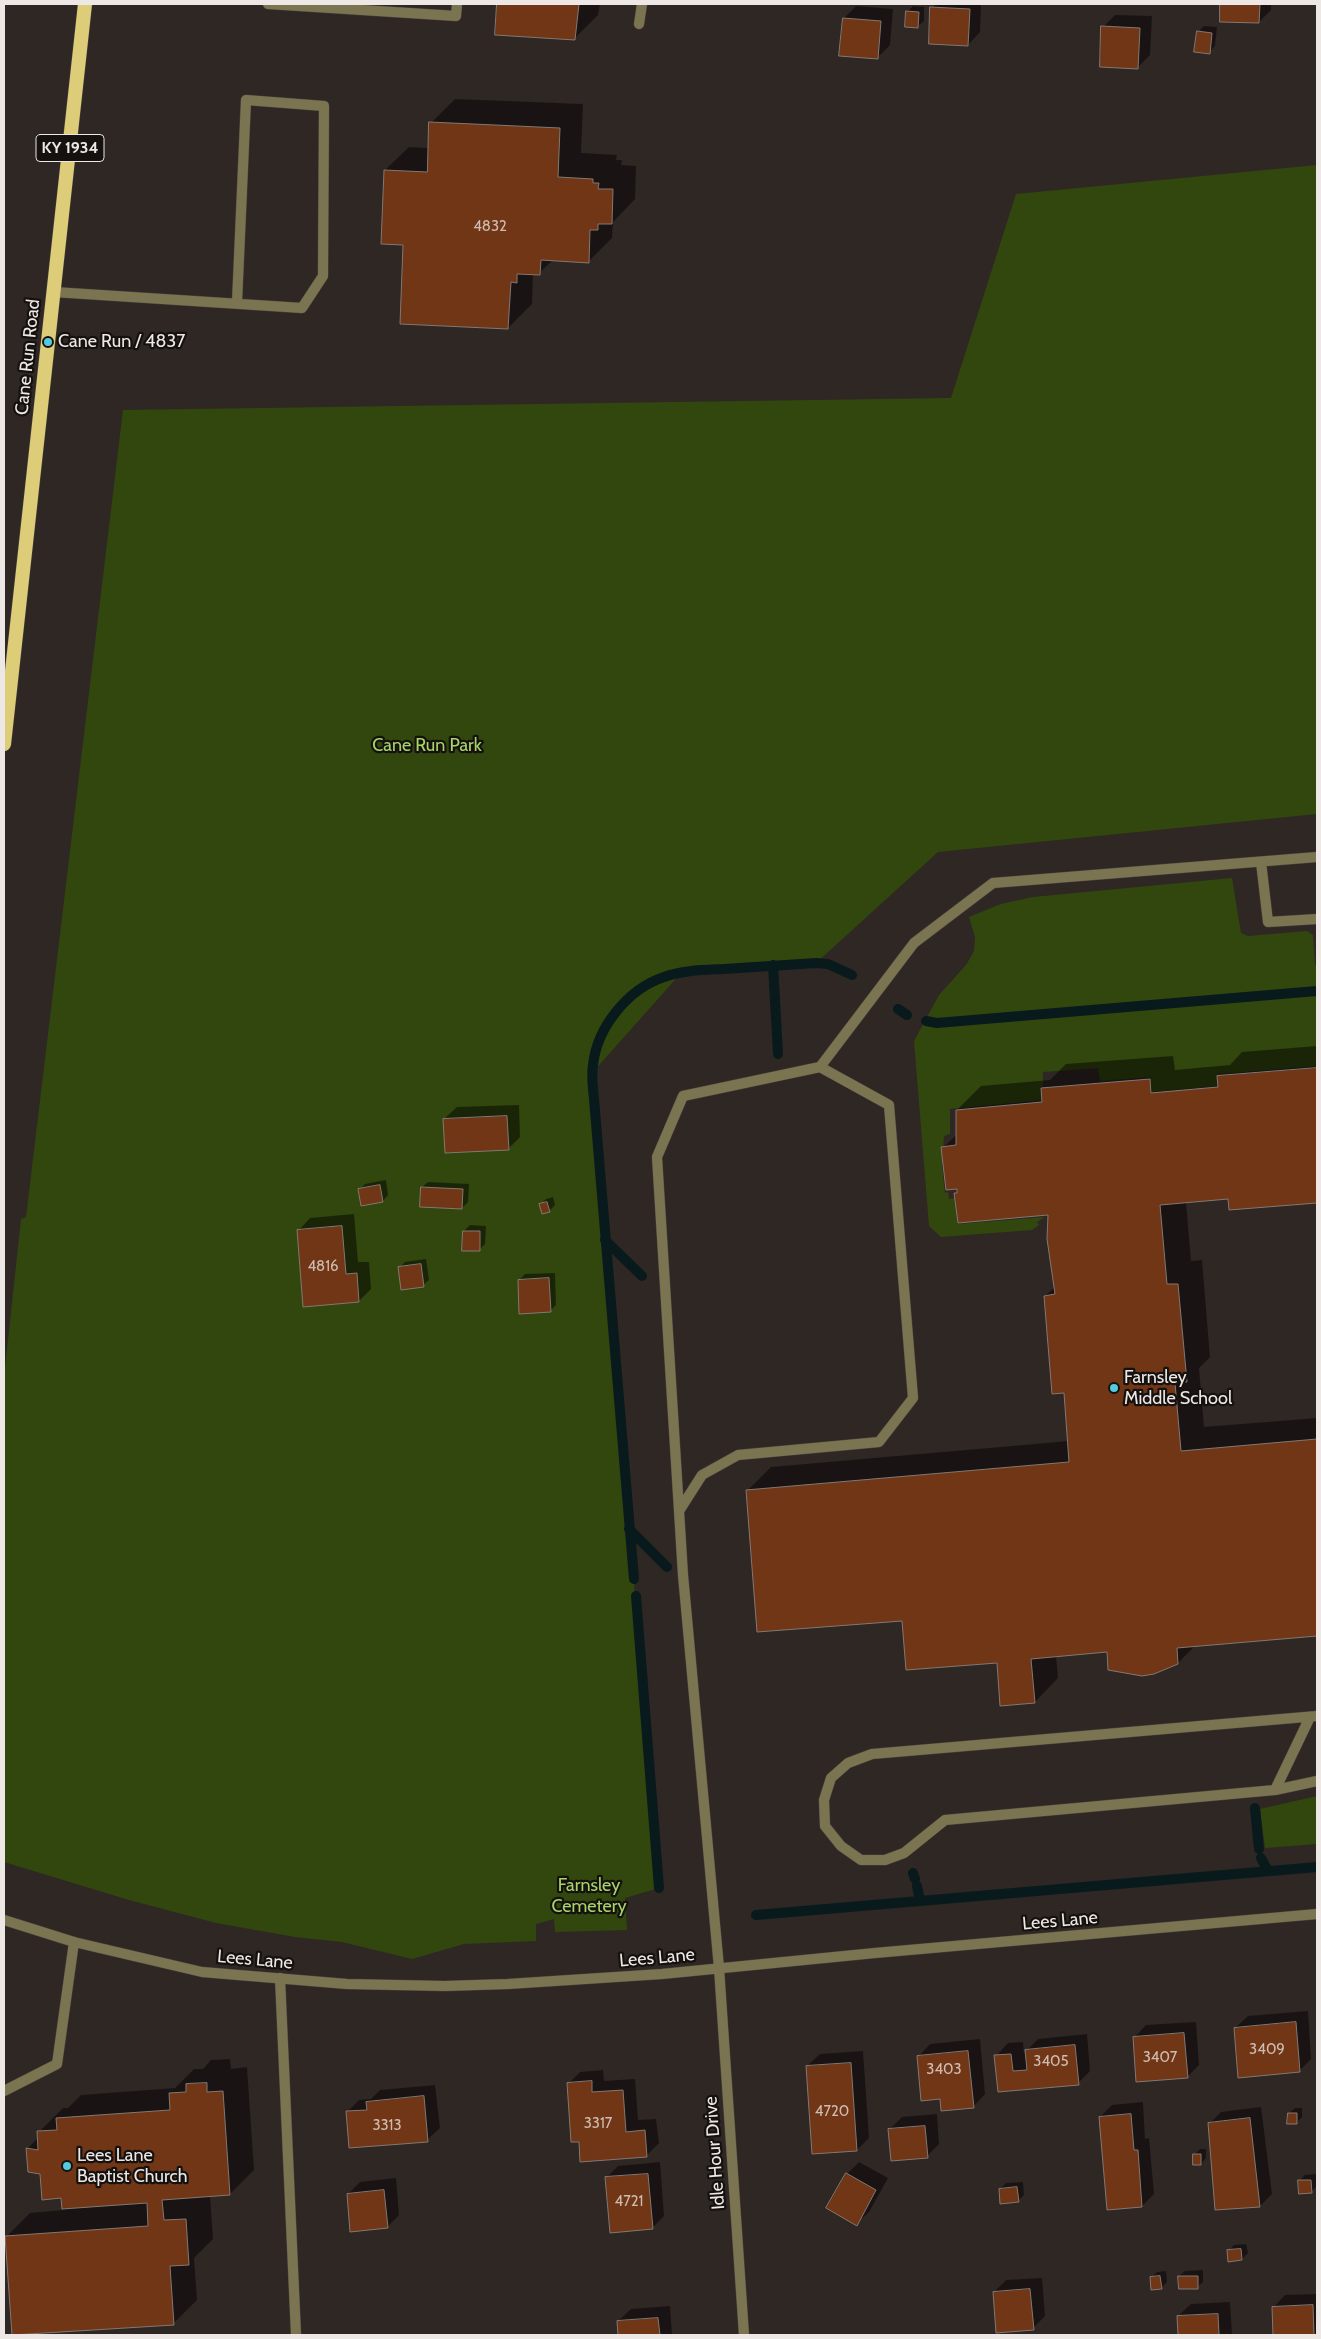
<!DOCTYPE html>
<html>
<head>
<meta charset="utf-8">
<style>
	body { margin:0 }
	#map { position:relative; width:1321px; height:2339px; overflow:hidden; background:#2f2724; font-family:Cabin,sans-serif }
	canvas { display:block }
	.frame { position:absolute; inset:0; border:5px solid #ede7e5; pointer-events:none }
</style>
</head>
<body>
<div id="map">
<canvas width="1321" height="2339"></canvas>
<div class="frame"></div>
</div>
<script>
const c = document.querySelector('canvas').getContext('2d');
c.lineJoin = 'round';
function paint(path, color) { c.fillStyle = color; c.fill(path, 'evenodd'); }
function stroke(path, color, width, dash) { c.strokeStyle = color; c.lineWidth = width; c.lineCap = dash ? 'butt' : 'round'; c.setLineDash(dash || []); c.stroke(path); }
function write(font, color, halo, rows, align = 'center') {
  c.font = font + ' Cabin,sans-serif'; c.lineWidth = 4.5; c.setLineDash([]); c.textBaseline = 'middle'; c.strokeStyle = halo; c.fillStyle = color; for (const [text, x, y, turn = 0] of rows) {
    c.save(); c.translate(x, y); c.rotate((+turn || 0) * Math.PI / 180); c.textAlign = isNaN(turn) ? turn : align; if (halo) c.strokeText(text, 0, 0); c.fillText(text, 0, 0); c.restore();
  }
}
const green = new Path2D(`
	M1317,165V814L938,852L816,963L681,973L592,1073L659,1888L625,1898L627,1930L555,1932L554,1919L536,1924V1941L464,1944L412,1959L342,1942L295,1937L216,1923L129,1900L4,1862V1377L21,1219L26,1217L123,410L951,398L1016,194Z
	M1232,878L1241,933L1248,936L1307,931L1313,935L1315,965H1317V1066L1217,1074V1086L1152,1092L1150,1077L1100,1081L1098,1068L1043,1072V1086L1040,1087L1042,1100L950,1109V1134L944,1136L942,1166L945,1193L948,1192L949,1199L954,1198L958,1224L1045,1217L1037,1222L1039,1225L1032,1230L941,1237L929,1226L914,1041L939,995L966,965L974,951L975,937L969,917L1001,904L1033,897Z
	M1317,1796V1844L1265,1848L1260,1809Z`);
const shadow = new Path2D(`
	M499,4H600L598,15L574,39L496,34Z
	M936,4H981L980,32L968,45L932,8Z
	M1222,4H1271V10L1259,22L1221,21Z
	M856,6L893,9L890,45L877,58L844,18Z
	M913,6L924,7V21L918,26L907,12Z
	M1115,15L1152,16L1150,55L1138,67L1103,27Z
	M1204,26L1217,27L1215,46L1209,52L1198,32Z
	M455,99L583,104L581,153L617,155L616,160H622L621,165L636,166L635,199L613,222L612,238L588,262L553,260L539,273H533L532,304L508,328L405,244L385,170L409,147L430,148L431,123Z
	M1317,1046V1201L1230,1209L1229,1198L1186,1202L1191,1261L1202,1260L1210,1357L1199,1368L1204,1427L1317,1418V1635L1196,1645L1178,1663L1108,1651L1056,1655L1058,1678L1035,1702L998,1661L903,1619L747,1491L771,1467L1069,1441L1065,1392L1045,1296L1055,1287L1050,1214L956,1193L958,1191L943,1148L958,1133L957,1110L981,1086L1050,1080L1066,1064L1173,1056L1175,1070L1230,1065L1242,1052Z
	M519,1105L520,1137L508,1149L444,1119L457,1107Z
	M386,1180L388,1195L383,1201L359,1190L365,1184Z
	M428,1182L469,1184L468,1202L462,1208L422,1187Z
	M553,1197L555,1205L549,1211L540,1205L546,1199Z
	M354,1214L358,1262H369L371,1289L359,1301L298,1231L310,1218Z
	M470,1225L486,1226L485,1244L479,1250L464,1231Z
	M426,1259L429,1280L423,1285L399,1268L405,1262Z
	M555,1273L556,1305L550,1311L519,1280L525,1274Z
	M1308,2011L1311,2059L1299,2071L1235,2028L1248,2016Z
	M1196,2022L1199,2065L1187,2077L1134,2038L1146,2025Z
	M1087,2034L1090,2071L1078,2083L999,2091L996,2056L1008,2043L1023,2042L1024,2053L1038,2039Z
	M980,2039L985,2094L973,2107L942,2097L918,2057L930,2044Z
	M863,2051L869,2138L857,2150L807,2066L820,2054Z
	M230,2059L231,2069L247,2067L254,2170L230,2194L210,2196L213,2239L194,2258L197,2300L173,2324L6,2237L30,2213L63,2210L62,2197L41,2173L27,2149L39,2137V2132L63,2108H68L81,2095L175,2088L194,2069H203L211,2060Z
	M603,2070L604,2081L635,2079L638,2120L656,2119L659,2143L646,2156L580,2141L568,2084L580,2072Z
	M435,2085L440,2128L427,2140L347,2112L359,2100L371,2099L380,2090Z
	M1143,2102L1145,2139L1149,2138L1154,2194L1142,2206L1100,2117L1112,2105Z
	M1261,2107L1272,2194L1260,2206L1209,2124L1221,2112Z
	M1295,2108H1302V2117L1296,2123L1289,2113Z
	M937,2114L939,2144L927,2156L889,2130L902,2117Z
	M1200,2149H1206V2158L1201,2164L1194,2155Z
	M660,2162L664,2216L652,2228L606,2178L618,2166Z
	M859,2162L888,2178L869,2212L856,2224L847,2174Z
	M1316,2174L1317,2186L1311,2192L1299,2181L1305,2175Z
	M396,2178L399,2215L387,2227L348,2194L360,2182Z
	M1023,2182L1024,2195L1018,2201L1000,2189L1006,2183Z
	M1246,2244L1248,2253L1242,2259L1228,2251L1234,2245Z
	M1203,2270V2282L1197,2287L1179,2276L1185,2271Z
	M1166,2271L1167,2282L1161,2288L1151,2278L1157,2272Z
	M1042,2278L1045,2316L1033,2328L994,2292L1006,2280Z
	M1317,2294V2335H1274L1273,2308L1285,2295Z
	M1230,2302L1232,2335H1180L1178,2316L1191,2304Z
	M670,2306L672,2335H620L618,2321L631,2309Z`);
const stream = new Path2D(`
	M773,965L778,1054
	M898,1009L907,1015
	M926,1021L937,1023L1317,991
	M605,1240L642,1276
	M629,1529L667,1567
	M634,1579L594,1099C593,1088 591,1076 593,1065C597,1027 628,989 664,977C683,970 704,970 724,969C755,967 785,965 816,963L828,964L852,975
	M636,1596L659,1888
	M1255,1808L1259,1849
	M1261,1858L1268,1871
	M913,1873L915,1879
	M917,1886L920,1901
	M756,1915L1317,1867`);
const building = new Path2D(`
	M497,4H579L575,40L495,35Z
	M1220,4H1260L1259,23L1220,22Z
	M930,7L970,9L968,46L929,44Z
	M906,11L919,12L918,28L905,27Z
	M843,18L881,21L878,59L839,56Z
	M1101,26L1140,28L1138,69L1100,67Z
	M1197,31L1212,33L1210,54L1194,52Z
	M429,122L560,128L558,177L593,179V183H599L598,189H613L612,224H598V230H590L589,263L541,260L540,275L517,274V283L511,282L508,329L400,324L403,245L381,244L384,170L427,172Z
	M1317,1068V1203L1229,1210L1228,1199L1160,1205L1167,1284H1178L1187,1382L1175,1383L1181,1451L1317,1439V1636L1177,1648L1178,1664L1154,1674L1142,1676L1108,1670L1107,1652L1031,1659L1035,1703L1000,1706L997,1663L906,1670L902,1621L757,1632L746,1490L1069,1462L1064,1393L1052,1394L1044,1296L1055,1294L1047,1239L1048,1215L958,1223L954,1193H957V1189L946,1190L941,1147L956,1145V1110L1042,1102L1041,1088L1150,1079L1151,1093L1218,1087L1217,1076Z
	M507,1116L509,1150L445,1153L443,1119Z
	M380,1185L383,1202L361,1206L358,1189Z
	M421,1187L463,1189L462,1209L420,1207Z
	M547,1202L550,1212L542,1214L539,1204Z
	M342,1226L346,1274L357,1273L359,1302L303,1307L297,1230Z
	M463,1231H480V1251H462Z
	M421,1264L424,1287L401,1290L398,1267Z
	M549,1278L551,1312L519,1314L518,1280Z
	M1296,2022L1300,2072L1238,2078L1234,2028Z
	M1184,2033L1188,2078L1136,2082L1133,2037Z
	M1075,2045L1079,2085L998,2092L994,2055L1011,2054L1013,2071L1027,2070L1025,2050Z
	M968,2051L974,2108L941,2111L940,2099L921,2101L917,2056Z
	M851,2063L857,2151L812,2154L806,2066Z
	M592,2081V2092L623,2090L626,2132L645,2130L647,2157L580,2162L579,2142H571L567,2083Z
	M207,2083V2092L223,2091L230,2195L162,2200L164,2220L186,2219L189,2265L170,2266L174,2325L12,2335L5,2236L148,2226L147,2203L62,2209L61,2198L42,2200L40,2174L28,2172L26,2148L38,2150L37,2131L57,2130L56,2118L170,2110L169,2093L186,2092V2084Z
	M424,2096L428,2142L349,2148L346,2111L367,2110L366,2102Z
	M1288,2113H1297V2124H1287Z
	M1131,2114L1134,2150H1138L1142,2207L1107,2210L1099,2117Z
	M1250,2118L1260,2207L1215,2210L1208,2123Z
	M925,2126L928,2158L891,2161L888,2129Z
	M1193,2154H1201V2165H1193Z
	M846,2173L876,2190L857,2226L826,2208Z
	M648,2174L653,2229L610,2233L605,2177Z
	M1298,2180H1311L1312,2193L1299,2194Z
	M1017,2187L1019,2202L1000,2204L999,2189Z
	M384,2190L388,2228L350,2232L347,2194Z
	M1241,2249L1242,2260L1228,2262L1227,2250Z
	M1160,2276L1162,2289L1151,2290L1150,2277Z
	M1178,2276H1198V2289H1179Z
	M1030,2289L1034,2330L996,2333L993,2292Z
	M1313,2305L1314,2335H1273L1272,2307Z
	M1218,2314L1219,2335H1178L1177,2316Z
	M658,2318L660,2335H618L617,2321Z`);
const service = new Path2D(`
	M268,4L456,16L457,4
	M639,24L642,4
	M54,292L302,308L323,276L324,106L246,100L237,302
	M1261,862L1268,922L1317,919
	M679,1511L702,1475L738,1455L879,1442L913,1398L889,1105L820,1067
	M1310,1717L1275,1790L945,1820L904,1853L885,1860H861L841,1846L825,1826L824,1800L831,1778L848,1763L872,1754L1317,1716
	M1275,1790L1317,1781
	M719,1968L683,1575L657,1157L683,1096L820,1067L914,943L993,883L1317,857
	M280,1978L296,2335
	M4,2091L57,2064L74,1942`);
const minor = new Path2D(`
	M719,1968L744,2335`);
const tertiary = new Path2D(`
	M4,1920L74,1942L202,1972L347,1984L445,1986L508,1984L662,1974L875,1953L1317,1914`);
const trunk = new Path2D(`
	M4,744L85,4`);
const markers = [
	[48,342,5,"#54cade"],
	[1114,1388,5,"#54cade"],
	[67,2166,5,"#54cade"]
];
const numberNames = [
	["4832",490,227],
	["4816",323,1267],
	["3409",1267,2050],
	["3407",1160,2058],
	["3405",1051,2062],
	["3403",944,2070],
	["4720",832,2112],
	["3317",598,2124],
	["3313",387,2126],
	["4721",629,2202]
];
const shields = [
	[70,148,68]
];
const shieldNames = [
	["KY 1934",70,148]
];
const poiNames = [
	["Cane Run / 4837",58,342],
	["Farnsley",1124,1378],
	["Middle School",1124,1399],
	["Lees Lane",77,2156],
	["Baptist Church",77,2177]
];
const streetNames = [
	["Cane Run Road",28,357,-84],
	["Lees Lane",1060,1921,-5],
	["Lees Lane",657,1958,-5],
	["Lees Lane",255,1960,5],
	["Idle Hour Drive",715,2153,-94]
];
const parkNames = [
	["Cane Run Park",427,746],
	["Farnsley",589,1886],
	["Cemetery",589,1907]
];
paint(green, '#32470e');
paint(shadow, '#0007');
stroke(stream, '#091a1c', 10);
paint(building, '#703615');
stroke(building, '#827874', 1);
stroke(service, '#4a423f', 11);
stroke(minor, '#4a423f', 11);
stroke(tertiary, '#4a423f', 11);
stroke(trunk, '#4a423f', 15);
stroke(service, '#7b7450', 10);
stroke(minor, '#7b7450', 10);
stroke(tertiary, '#7b7450', 10);
stroke(trunk, '#decd78', 14);
for (const [x, y, r, color] of markers) { const dot = new Path2D(); dot.arc(x, y, r, 0, 2 * Math.PI); c.fillStyle = color; c.fill(dot); stroke(dot, '#15110f', 2); }
write('15px', '#cebbb1', null, numberNames);
for (const [x, y, w] of shields) { const box = new Path2D(); box.roundRect(x - w / 2, y - 13.5, w, 27, 4); c.fillStyle = '#15110f'; c.fill(box); stroke(box, '#ede7e5', 1); }
write('bold 16px', '#ede7e5', null, shieldNames);
write('18px', '#ede7e5', '#15110f', poiNames, 'left');
write('18px', '#ede7e5', '#15110f', streetNames);
write('18px', '#a7d467', '#15110f', parkNames);
</script>
</body>
</html>
